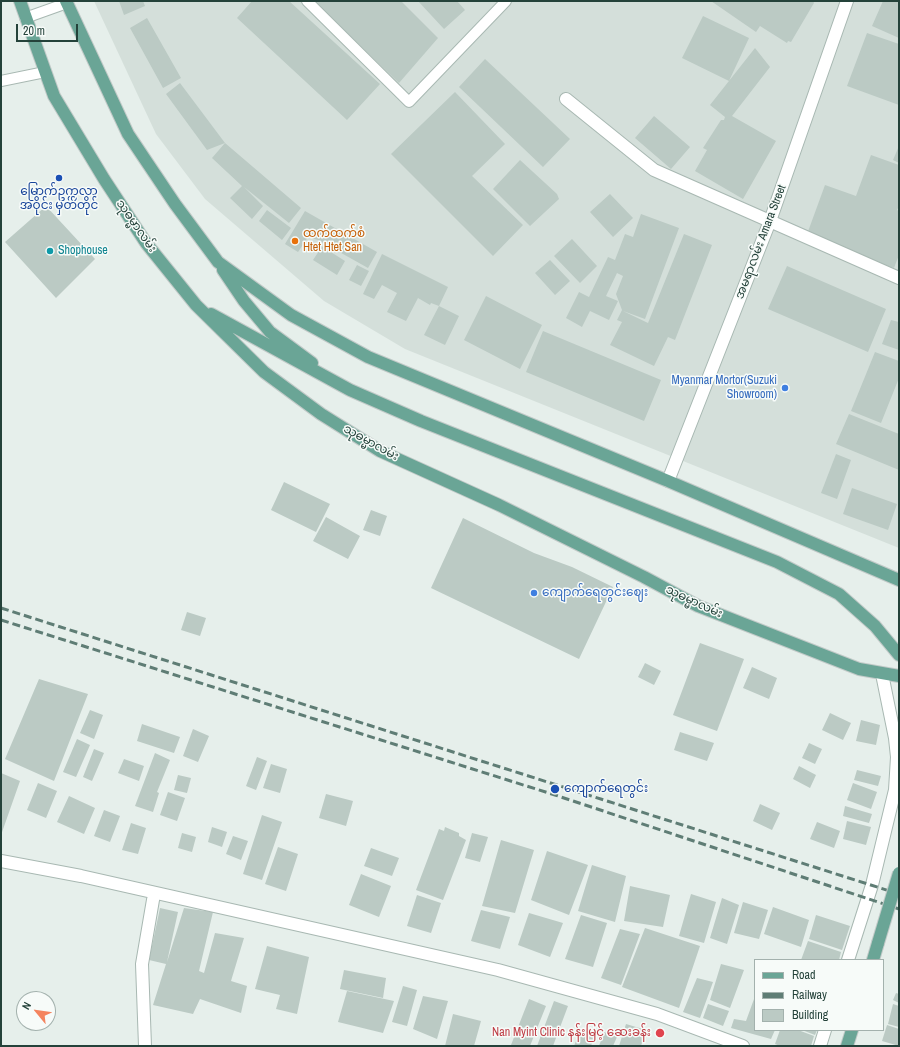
<!DOCTYPE html>
<html>
<head>
<meta charset="utf-8">
<style>
	body { margin:0 }
	#map { position:relative; width:900px; height:1047px; overflow:hidden; background:#e6efeb; font-family:"Archivo Narrow",sans-serif }
	canvas { display:block }
	.frame { position:absolute; inset:0; border:2px solid #24423a; pointer-events:none }
	.legend { position:absolute; left:754px; top:959px; width:130px; height:72px; box-sizing:border-box; background:#f7fbf9; border:1px solid #a3b1ad; margin:0; padding:5px 7px; list-style:none; font-size:12px; color:#24423a }
	.legend li { display:flex; align-items:center; gap:8px; height:20px }
	.legend b { width:20px; border:1px solid #a3b1ad }
	.north { position:absolute; left:16px; top:991px; width:40px; height:40px; box-sizing:border-box; background:#f7fbf9; border:1px solid #a3b1ad; border-radius:50%; rotate:299deg; font-size:11px; font-weight:700; line-height:16px; text-align:center; color:#24423a }
	.north::after { content:''; display:block; margin:auto; width:14px; height:18px; background:#f4845f; clip-path:polygon(50% 0,100% 100%,50% 72%,0 100%) }
	.scale { position:absolute; left:16px; top:24px; width:62px; height:18px; box-sizing:border-box; border:2px solid #24423a; border-top:0; padding-left:5px; font-size:12px; line-height:14px; white-space:nowrap; color:#24423a; -webkit-text-stroke:3px #f7fbf9; paint-order:stroke }
</style>
</head>
<body>
<div id="map">
<canvas width="900" height="1047"></canvas>
<div class="frame"></div>
<ul class="legend">
<li><b style="height:5px;background:#6aa596"></b>Road</li>
<li><b style="height:5px;background:#5f7d75"></b>Railway</li>
<li><b style="height:11px;background:#bbcac4"></b>Building</li>
</ul>
<div class="north">N</div>
<div class="scale">20 m</div>
</div>
<script>
const c = document.querySelector('canvas').getContext('2d');
c.lineJoin = 'round';
function paint(path, color) { c.fillStyle = color; c.fill(path, 'evenodd'); }
function stroke(path, color, width, dash) { c.strokeStyle = color; c.lineWidth = width; c.lineCap = dash ? 'butt' : 'round'; c.setLineDash(dash || []); c.stroke(path); }
function write(font, color, halo, rows, align = 'center') {
  c.font = font + ' "Archivo Narrow","Noto Sans Myanmar",sans-serif'; c.lineWidth = 3; c.setLineDash([]); c.textBaseline = 'middle'; c.strokeStyle = halo; c.fillStyle = color; for (const [text, x, y, turn = 0] of rows) {
    c.save(); c.translate(x, y); c.rotate((+turn || 0) * Math.PI / 180); c.textAlign = isNaN(turn) ? turn : align; if (halo) c.strokeText(text, 0, 0); c.fillText(text, 0, 0); c.restore();
  }
}
const built = new Path2D(`
	M94,1H899V548L405,349L324,301L205,199L156,134Z`);
const building = new Path2D(`
	M119,1H143L145,6L124,15Z
	M252,1H289L380,84L347,120L237,18Z
	M314,1H401L438,38L399,83Z
	M418,1H457L465,10L444,29Z
	M711,1H813L814,3L791,42L788,41L787,43L760,26L756,32Z
	M883,1H899V38L872,26Z
	M703,16L749,38L729,81L682,58Z
	M147,18L181,78L163,88L130,28Z
	M867,33L899,44V105L847,86Z
	M755,48L770,67L732,116L776,141L743,199L695,171L707,150L703,148L721,120H724L725,117L710,105Z
	M485,59L570,139L543,167L459,87Z
	M180,83L225,143L301,208L289,223L244,187L263,206L252,219L230,198L242,186L212,158L225,143L207,150L166,94Z
	M455,92L505,144L472,176L523,225L493,256L391,154Z
	M654,116L690,147L671,169L635,138Z
	M899,146V163L893,160Z
	M871,155L899,165V206L897,210L899,211V255L894,268L806,237L825,185L856,196Z
	M520,160L557,194L559,199L530,226L493,189Z
	M610,194L633,218L613,237L590,212Z
	M46,206L95,259L56,298L5,242Z
	M267,210L291,228L282,240L259,221Z
	M305,211L377,252L368,268L318,240L308,237L298,252L285,244Z
	M641,214L679,228L645,319L623,311L648,323L684,234L712,245L675,340L668,337L654,366L610,345L622,322L617,320L622,310L616,294L623,276L617,273L606,296L618,301L609,320L590,311L582,327L566,318L579,292L589,297L608,257L615,260L625,234L633,237Z
	M572,239L597,266L580,283L554,256Z
	M315,242L345,261L337,275L313,260L319,251L312,247Z
	M382,254L448,287L439,306L459,316L445,345L424,335L439,306L431,303L430,305L418,298L406,321L387,312L397,293L382,285L374,299L363,294Z
	M550,260L570,281L555,295L535,273Z
	M357,265L369,271L361,286L349,280Z
	M787,266L886,309L868,352L768,309Z
	M486,296L542,325L520,369L464,340Z
	M891,320L899,322V350L882,344Z
	M543,331L661,380L644,421L526,372Z
	M875,352L899,361V378L881,423L851,411Z
	M849,414L899,434V470L836,444Z
	M836,454L851,460L837,499L821,493Z
	M284,482L330,504L316,532L271,510Z
	M852,488L897,504L888,530L843,514Z
	M371,510L387,516L380,536L363,530Z
	M326,517L360,536L348,559L313,541Z
	M463,518L534,553L572,567L613,587L579,659L431,588Z
	M187,612L206,618L200,636L181,630Z
	M700,643L744,659L717,731L673,715Z
	M645,663L661,671L654,685L638,677Z
	M752,667L777,678L769,699L743,688Z
	M39,679L88,694L54,781L5,759Z
	M90,710L103,715L94,739L80,733Z
	M830,713L851,723L843,740L822,730Z
	M861,720L880,725L876,745L856,741Z
	M142,724L180,737L174,753L137,741Z
	M193,729L209,736L198,762L183,756Z
	M680,732L714,743L707,761L674,750Z
	M77,739L90,745L76,777L63,772Z
	M809,743L822,749L815,764L802,758Z
	M94,749L104,753L92,781L83,777Z
	M155,753L170,760L157,792L159,793L153,812L135,806Z
	M257,757L267,761L256,790L246,786Z
	M124,759L144,766L139,781L118,773Z
	M271,764L287,769L280,793L263,788Z
	M799,766L816,775L810,788L793,779Z
	M857,770L881,776L878,786L854,780Z
	M1,773L20,781L1,835Z
	M178,775L191,778L187,793L174,790Z
	M38,783L57,791L46,818L27,810Z
	M853,783L877,792L871,809L847,800Z
	M168,792L185,798L177,821L160,815Z
	M326,794L353,801L346,826L319,818Z
	M69,796L95,808L84,834L57,822Z
	M760,804L780,813L772,830L753,821Z
	M845,806L872,814L869,823L843,816Z
	M104,810L120,816L110,842L94,836Z
	M262,815L282,822L262,880L243,874Z
	M847,821L871,827L866,845L843,839Z
	M817,822L840,831L834,848L810,839Z
	M131,823L146,828L138,854L122,850Z
	M212,827L227,832L222,847L208,842Z
	M445,827L459,833V836L466,840L443,900L416,890L439,829L444,831Z
	M182,833L196,837L192,852L178,848Z
	M472,833L488,837L480,862L465,858Z
	M233,836L248,841L241,860L226,854Z
	M501,840L534,850L515,913L482,906Z
	M278,847L298,854L286,891L265,884Z
	M371,848L399,858L392,876L364,866Z
	M547,851L588,865L569,915L531,900Z
	M592,865L626,876L615,922L578,911Z
	M361,874L391,886L379,917L349,905Z
	M630,886L670,895L663,927L624,921Z
	M691,894L716,902L704,943L679,936Z
	M417,895L441,903L431,933L407,926Z
	M722,898L739,905L727,944L710,938Z
	M743,902L768,910L759,939L734,933Z
	M773,907L809,920L801,947L764,934Z
	M160,908L178,912L167,962L184,908L213,912L199,971L204,973L215,933L244,938L231,981L247,986L241,1013L200,999L193,1014L153,1005L166,964L149,960Z
	M481,910L510,917L500,949L471,941Z
	M529,913L563,923L550,957L518,945Z
	M581,915L607,923L593,967L565,959Z
	M816,915L850,926L842,950L809,939Z
	M645,928L700,946L679,1008L622,987Z
	M620,929L640,934L621,985L601,978Z
	M808,941L841,952L839,960H801Z
	M267,946L309,957L297,1014L276,1009L280,995L255,989Z
	M721,964L744,970L730,1008L710,1000Z
	M344,970L386,978L383,998L340,989Z
	M697,978L713,982L700,1018L683,1012Z
	M403,986L417,990L407,1026L392,1022Z
	M347,991L394,1001L383,1033L338,1022Z
	M896,993L899,994V1003L893,1000Z
	M423,996L448,1001L437,1039L413,1029Z
	M529,999L546,1006L530,1046H515L511,1045Z
	M754,999L755,1030H775L771,1039L731,1028L734,1019L746,1021Z
	M554,1001L568,1006L553,1046H537Z
	M708,1004L729,1011L723,1026L703,1018Z
	M893,1004L899,1006V1027L888,1024Z
	M453,1014L481,1021L474,1046H445Z
	M626,1024L646,1030L641,1046H619Z
	M887,1025L899,1029V1046L882,1041Z
	M581,1029L596,1032L591,1046H574Z
	M780,1030H798L814,1036L811,1046H780L775,1044Z
	M802,1030H817L815,1035Z
	M604,1032L617,1037L613,1046H599Z`);
const service = new Path2D(`
	M307,1L409,102L506,1
	M25,18L67,3
	M1,81L45,72`);
const minor = new Path2D(`
	M566,99L654,170L899,278
	M668,481L770,221L847,1
	M1,861L81,876L498,970L657,1014L743,1046
	M848,960L872,885L895,790L897,757L895,738L882,674
	M145,1046L142,964L154,894
	M820,1046L825,1030`);
const primary = new Path2D(`
	M20,1L54,96L104,179L146,243L196,305L264,372L321,414L380,451L499,505L644,577L698,606L859,669L899,676
	M66,1L128,134L175,204L218,262L291,315L368,357L668,481L899,580
	M223,270L244,301L270,332L312,363
	M211,314L350,390L421,421L777,562L839,594L875,626L899,655
	M873,960L878,943
	M847,1046L852,1030`);
const rail = new Path2D(`
	M1,608L899,894
	M1,620L555,795L899,909`);
const primaryBridge = new Path2D(`
	M878,943L899,873`);
const markers = [
	[59,178,4,"#1a4fb4"],
	[295,241,4,"#e8710a"],
	[50,251,4,"#0f9aa8"],
	[785,388,4,"#3f7fe0"],
	[534,593,4,"#3f7fe0"],
	[555,789,5,"#1a4fb4"],
	[660,1033,5,"#e0444e"]
];
const transitNames = [
	["မြောက်ဥက္ကလာ",59,192],
	["အဝိုင်း မှတ်တိုင်",59,206],
	["ကျောက်ရေတွင်း",564,789,"left"]
];
const streetNames = [
	["သုဓမ္မာလမ်း",136,226,55],
	["အမရာလမ်း Amara Street",761,242,-69],
	["သုဓမ္မာလမ်း",371,443,29],
	["သုဓမ္မာလမ်း",694,602,25]
];
const foodNames = [
	["ထက်ထက်စံ",303,234],
	["Htet Htet San",303,248]
];
const cultureNames = [
	["Shophouse",58,251]
];
const shopNames = [
	["Myanmar Mortor(Suzuki",777,381],
	["Showroom)",777,395],
	["ကျောက်ရေတွင်းဈေး",542,593,"left"]
];
const healthNames = [
	["Nan Myint Clinic နန်းမြင့် ဆေးခန်း",651,1033]
];
paint(built, '#d4dfda');
paint(building, '#bbcac4');
stroke(service, '#a8b8b2', 12);
stroke(minor, '#a8b8b2', 14);
stroke(primary, '#c2cac8', 14);
stroke(service, '#fff', 10);
stroke(minor, '#fff', 12);
stroke(primary, '#6aa596', 12);
stroke(rail, '#5f7d75', 3, [8, 4]);
stroke(primaryBridge, '#c2cac8', 14, []);
stroke(primaryBridge, '#6aa596', 12);
for (const [x, y, r, color] of markers) { const dot = new Path2D(); dot.arc(x, y, r, 0, 2 * Math.PI); c.fillStyle = color; c.fill(dot); stroke(dot, '#f7fbf9', 1.5); }
write('12px', '#164399', '#f7fbf9', transitNames);
write('12px', '#24423a', '#f7fbf9', streetNames);
write('12px', '#c56008', '#f7fbf9', foodNames, 'left');
write('12px', '#0d838f', '#f7fbf9', cultureNames, 'left');
write('12px', '#366cbe', '#f7fbf9', shopNames, 'right');
write('12px', '#be3a42', '#f7fbf9', healthNames, 'right');
</script>
</body>
</html>
